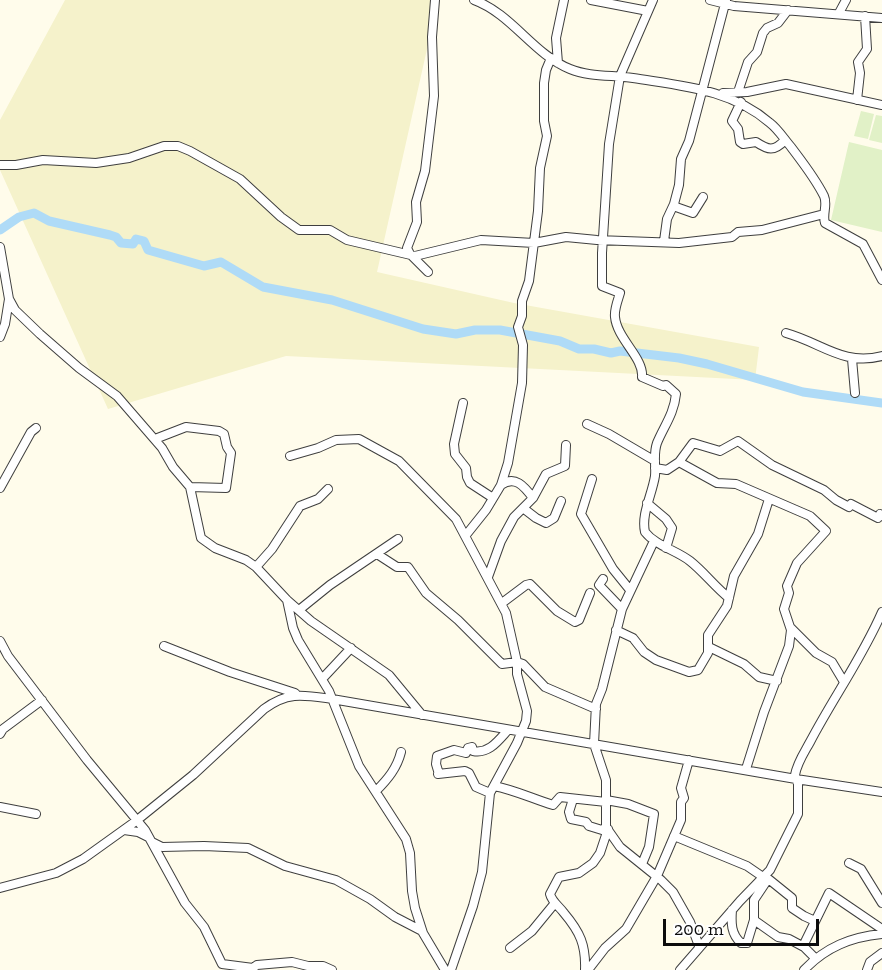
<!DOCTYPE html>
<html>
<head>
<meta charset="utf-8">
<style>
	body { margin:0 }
	#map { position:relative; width:882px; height:970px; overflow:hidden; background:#fffceb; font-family:"Zilla Slab",serif }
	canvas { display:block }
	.scale { position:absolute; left:663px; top:919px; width:156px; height:27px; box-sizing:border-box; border:3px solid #0c0c0c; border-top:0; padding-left:8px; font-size:18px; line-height:21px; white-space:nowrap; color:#0c0c0c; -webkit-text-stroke:4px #fff; paint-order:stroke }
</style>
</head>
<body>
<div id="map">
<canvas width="882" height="970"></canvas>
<div class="scale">200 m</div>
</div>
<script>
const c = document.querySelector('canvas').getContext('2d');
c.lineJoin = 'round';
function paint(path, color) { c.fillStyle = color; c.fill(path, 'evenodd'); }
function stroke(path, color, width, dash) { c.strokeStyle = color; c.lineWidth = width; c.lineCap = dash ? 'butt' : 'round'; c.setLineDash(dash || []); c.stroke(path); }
const farmland = new Path2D(`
	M65,0H438L377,272L514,303L759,347L755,380L286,356L108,409L0,170V120Z`);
const pitch = new Path2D(`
	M861,111L874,114L868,139L854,136Z
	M876,115L882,116V143L869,140Z
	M849,142L882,150V232L831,220Z`);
const river = new Path2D(`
	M0,230L19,217L34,213L49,221L110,235L116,237L121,243L133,244L136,239L144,241L148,250L204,266L221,262L263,287L332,300L423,329L456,334L475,330H500L560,341L579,349H594L611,353L620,351L679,358L707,364L803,392L882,403`);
const minor = new Path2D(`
	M474,0C512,14 533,54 570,69C589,77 613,75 633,78C682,86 731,89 770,123C778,129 784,139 791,147C803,163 815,178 824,196C828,205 822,214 825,223L863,244L882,280
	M591,0L648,11
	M653,0L620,76L609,144L602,253V286L620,293C618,300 614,309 615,317C617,339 644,358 642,377L663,386L666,385L676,394C674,414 664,426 657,443C653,454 656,465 655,476C652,495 641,514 645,532C656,546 676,550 690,561C704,572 715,587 729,598
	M710,0L734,6L882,18
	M839,13L846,0
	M558,63L556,38L564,0
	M738,92L748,62L757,52L763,33L767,28L778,23L788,10
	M723,93L747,92L786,84L882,105
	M857,100L860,73L858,62L867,49L865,16
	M741,102L732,121L738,129L740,142L743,144L756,142C768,150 774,152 785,140
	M0,165H16L43,160L96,163L129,158L164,146H178L190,151L240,179L281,217L299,230H330L347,240L415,256L481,240L534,243L566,237L597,240L679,243L732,237L738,232L762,230L824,214
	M703,197L693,213L676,207L674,204L679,185L681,159L689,141L726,0
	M664,241L667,219L674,204
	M0,247L9,299L15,310L40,334L79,368L117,396L162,448L173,467L190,487L201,538L215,548L246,560L256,567L287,600L311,621L389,675L422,715
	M410,254L407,248L417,222L416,202L425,171L434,96L432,37L435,0
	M412,256L428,272
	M786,333C822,343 843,366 882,356
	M0,337L5,324L9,299
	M852,359L855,393
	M463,403L454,444L455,454L466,468L467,477L470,483L493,498
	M587,424L609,434L655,461
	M155,439L186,427L219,431L224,434L227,447L231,453L226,488L190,487
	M290,456L318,448L336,440L359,439L399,461L456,519L506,613L517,662V674L527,711L526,721L517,743L490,793L482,872L473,906L451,970
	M679,462L717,483L736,484L810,516L826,531L797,563L787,586L789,593L784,609L791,630L789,646L764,712L746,769
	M655,468L667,470L679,462L693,443L720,451L738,441L772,465L824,490L836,500L849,507L851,504L878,518L880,514L882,516
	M592,479L581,514L613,569L630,590
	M501,485C515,475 524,486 533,498
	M0,488L31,432L36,428
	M647,503L666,519L672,528L666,548
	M523,508L536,518L546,523L554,518L561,501
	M466,535L486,510L501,485L508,463L522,383L523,345L518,327L522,316V301L529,281L538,211L540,168L547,136L544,121V83L546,70L551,58
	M654,541L622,609L602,689L596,704L594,744L606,780V827L620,847L661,880L673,892L690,922L699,946
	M377,554L397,567H408L426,593L458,620L502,664L517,662L523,664L545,687L596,709
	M256,567L272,549L300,506L318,499L328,489
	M488,577L501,541L514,517L533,498L546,474L565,466L566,445
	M603,579L599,585L622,609
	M287,600L293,628L298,640L329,691L359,766L406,839L410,853L412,891L415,908L423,933L445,970
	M502,603L526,585L530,584L557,611L575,622L579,620L590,593
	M299,610L330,585L398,539
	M791,628L816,653L832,662L844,682
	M616,630L633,638L644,652L656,660L689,672L698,670L708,653V635L727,606L734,576L758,534L769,499
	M0,641L8,656L87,760L145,830L185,903L204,927L222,964L253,968L257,965L292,962L308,966H323L332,970
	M164,646L230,672L295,693
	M709,647L744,664L759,677L777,681
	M322,679L351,648
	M0,734L3,729L42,700
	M438,774L465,771L469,773L476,787L490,793
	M439,774L436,764L437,756L454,750L466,753L468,748L472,747L473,751C489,754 498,741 508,730
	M494,786C515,790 533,799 553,805L560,797L606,802
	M376,791C388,779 397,768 401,752
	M573,799L569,812L571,819L586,822L589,826L602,830L606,827
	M606,800L628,804L654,814L649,847L642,864
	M0,807L36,814
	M124,830L138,832L148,837
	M674,836L747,866L763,877
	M152,842L162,847L204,846L248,848L285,866L336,880L370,899L395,917L422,931
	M849,863L861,869L882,903
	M766,877L792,898V908L804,916L815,921
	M0,888L56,873L83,859L136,821L193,775L264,709C288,691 304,695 332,699L796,779L882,792
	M732,910C731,923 731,934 741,943H747L754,920V900L768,879
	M754,920L778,937L789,939L804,947
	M510,948L532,931L555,903
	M816,959L804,947L805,942L829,893L882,929
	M585,970C586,945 580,932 564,913C559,906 552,902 550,894L559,877L579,873L593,863L600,853L608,829
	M588,970L605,948L626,929L657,876L681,820V802L684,798L681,788L689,760
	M680,970L740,901L770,870L798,814V784L795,775C797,763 804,753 810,742C833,698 862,658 882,612
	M804,970C826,947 851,937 882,934
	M867,970L870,962L882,953`);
paint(farmland, '#f5f2cb');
paint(pitch, '#e1f1c7');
stroke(river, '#afdbf7', 9);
stroke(minor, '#3f3f3f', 10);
stroke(minor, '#fff', 8);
</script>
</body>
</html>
